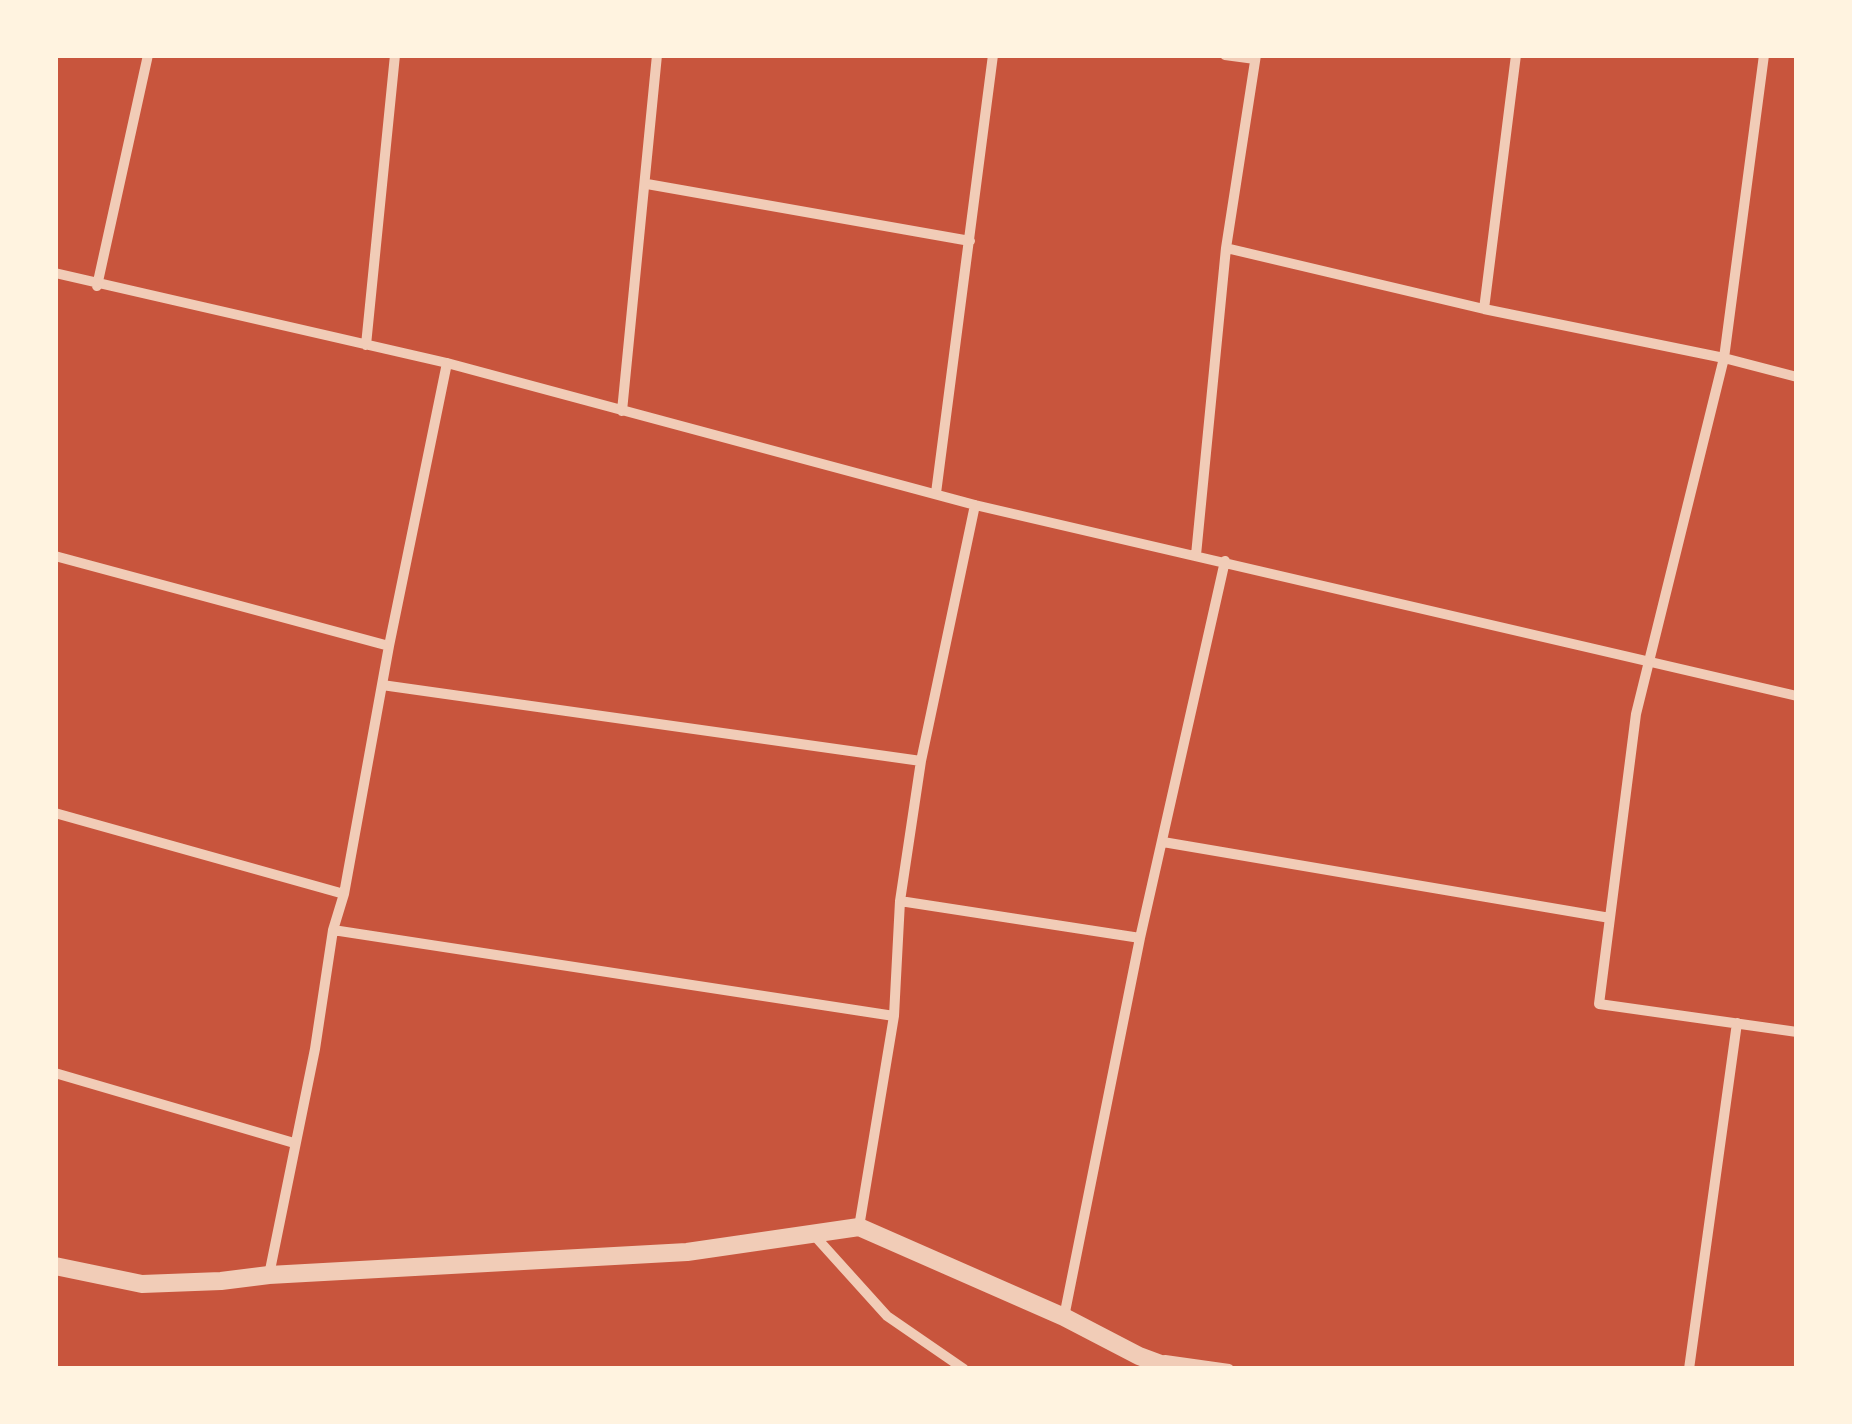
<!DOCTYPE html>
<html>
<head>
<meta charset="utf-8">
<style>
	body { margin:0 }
	#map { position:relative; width:1852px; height:1424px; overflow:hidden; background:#c8553d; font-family:"Roboto Condensed",sans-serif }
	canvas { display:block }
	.frame { position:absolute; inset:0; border:58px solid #fff3e0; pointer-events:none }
</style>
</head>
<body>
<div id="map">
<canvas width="1852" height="1424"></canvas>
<div class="frame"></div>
</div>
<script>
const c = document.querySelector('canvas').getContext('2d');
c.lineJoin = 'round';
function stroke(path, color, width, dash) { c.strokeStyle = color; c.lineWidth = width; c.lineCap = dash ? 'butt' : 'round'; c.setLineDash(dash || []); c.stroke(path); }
const minor = new Path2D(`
	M1225,55L1255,59
	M1764,55L1724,358L1636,714L1599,1004L1797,1032
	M647,184L970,241
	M1226,248L1484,309L1724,358L1797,377
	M55,273L447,363L975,505L1797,696
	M97,286L148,55
	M1484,309L1516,55
	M366,345L395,55
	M622,411L657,55
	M936,493L993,55
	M1196,555L1226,248L1256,55
	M55,556L389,646
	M382,685L921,761
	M55,813L344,894
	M1163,842L1610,918
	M900,901L1140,938
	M333,930L894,1016
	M55,1073L294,1143
	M859,1227L894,1016L900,901L921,761L975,505
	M813,1234L887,1316L964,1369
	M269,1275L315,1049L333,930L344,894L389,646L447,363
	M1064,1317L1140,938L1225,561
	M1165,1360L1229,1369
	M1689,1369L1737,1023`);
const tertiary = new Path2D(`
	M55,1266L142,1284L221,1281L269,1275L687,1252L859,1227L1064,1317L1139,1356L1174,1369`);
stroke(minor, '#f1ccb7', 10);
stroke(tertiary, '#f1ccb7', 18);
</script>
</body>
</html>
